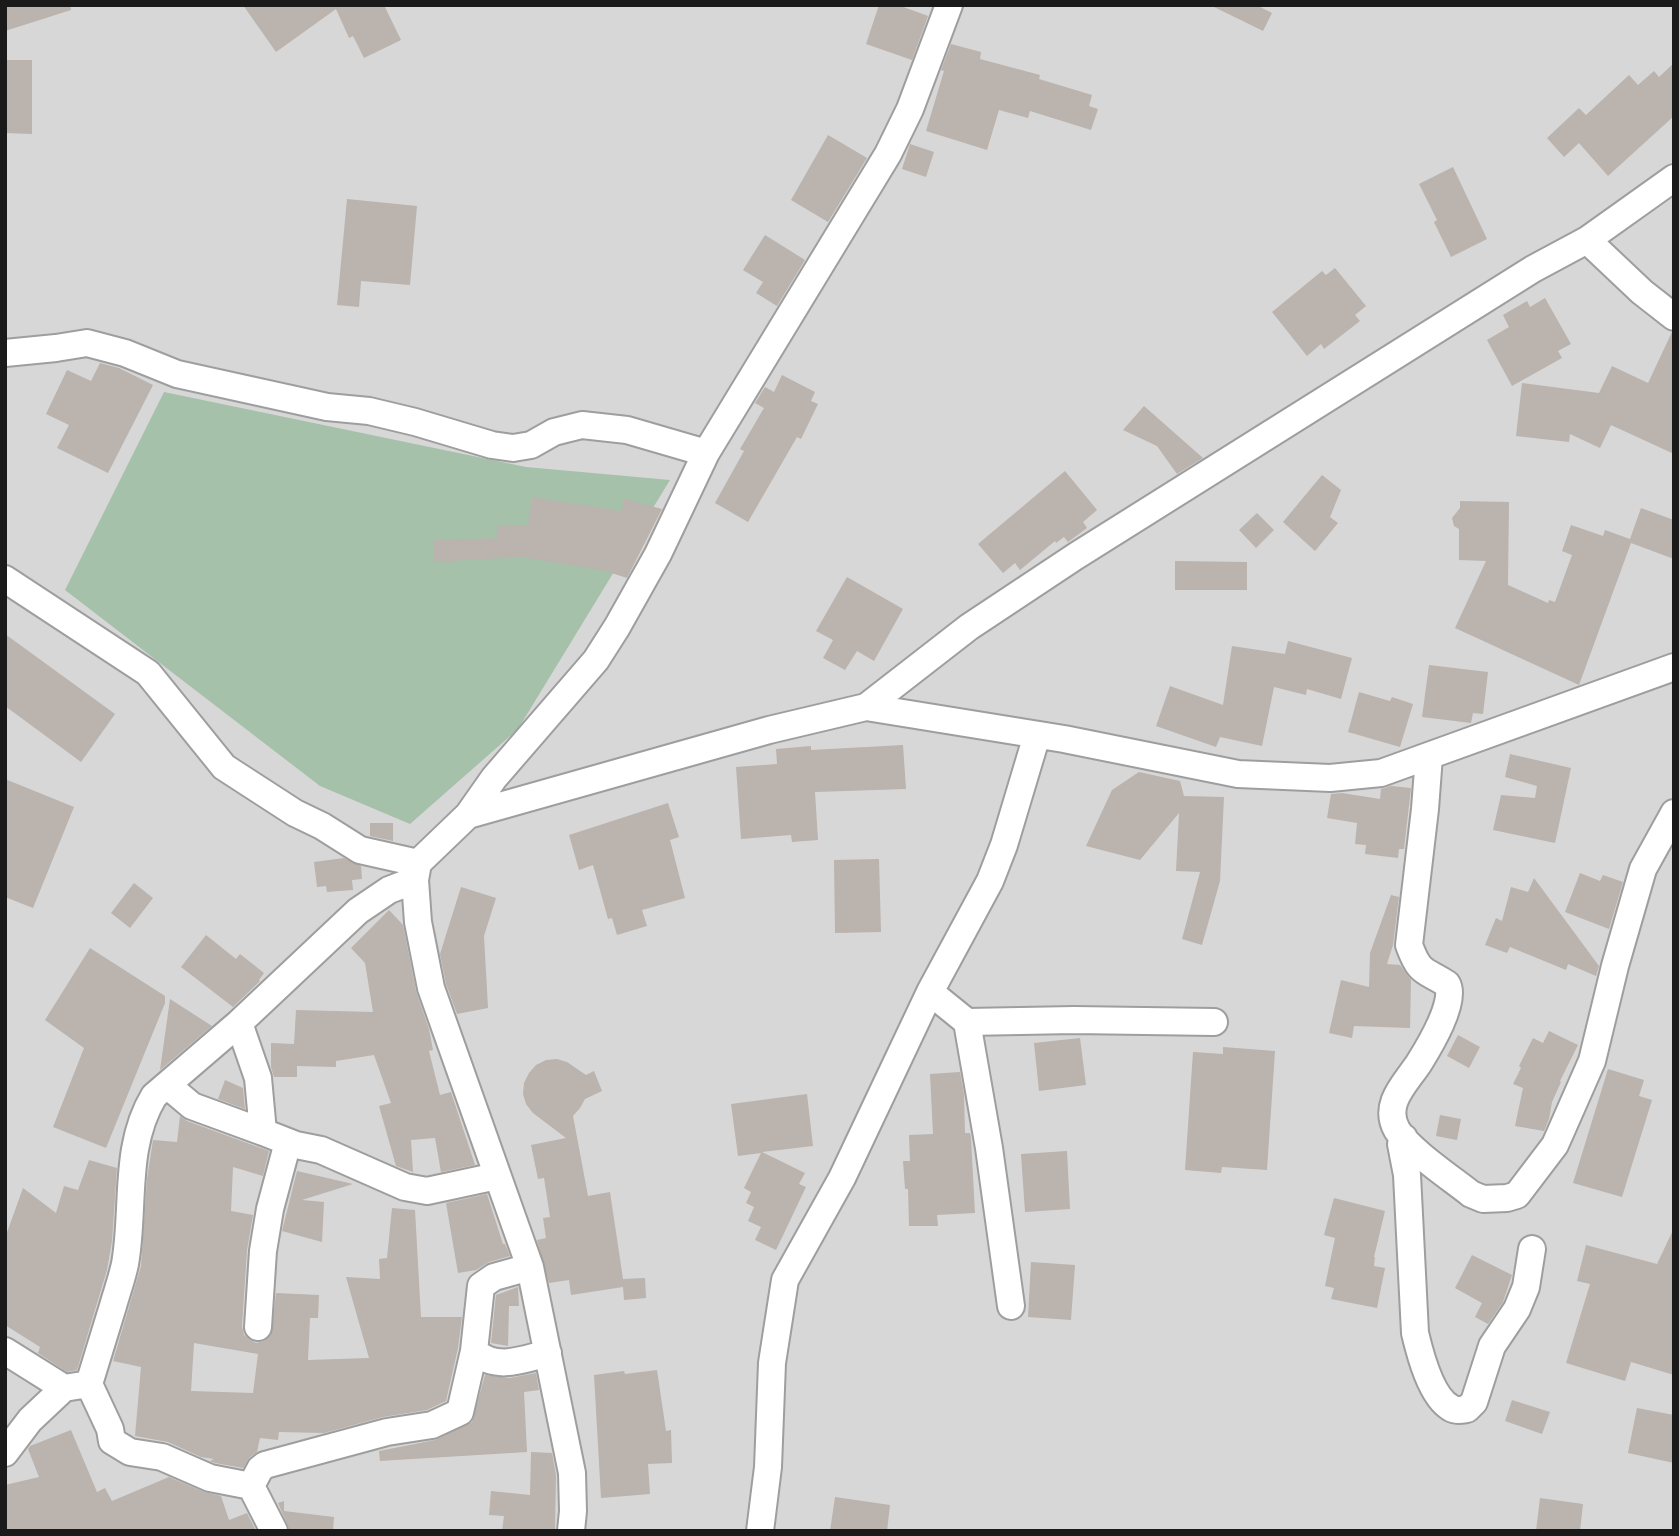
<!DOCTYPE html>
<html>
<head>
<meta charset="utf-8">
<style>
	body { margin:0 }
	#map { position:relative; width:1679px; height:1536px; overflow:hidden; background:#ebe7e1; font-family:"Open Sans",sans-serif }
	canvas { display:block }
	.frame { position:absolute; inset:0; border:7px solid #1a1a1a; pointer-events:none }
</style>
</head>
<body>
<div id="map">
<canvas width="1679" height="1536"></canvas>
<div class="frame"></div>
</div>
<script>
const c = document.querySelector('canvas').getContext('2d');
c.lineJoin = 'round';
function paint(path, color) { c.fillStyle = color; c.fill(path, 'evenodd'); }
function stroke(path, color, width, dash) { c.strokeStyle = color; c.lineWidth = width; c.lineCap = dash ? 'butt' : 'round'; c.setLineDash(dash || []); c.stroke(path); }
const residential = new Path2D(`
	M5,5H1674V1531H5Z`);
const cemetery = new Path2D(`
	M164,392L526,467L670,480L518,729L410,824L320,786L65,590Z`);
const building = new Path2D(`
	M5,5H70L71,10L5,31Z
	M243,5H384L401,40L364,58L353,36L349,38L336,9L276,52Z
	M879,5H898L928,16L912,60L866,44Z
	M1210,5H1256L1272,13L1263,31Z
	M951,44L981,52L980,59L1040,75L1039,79L1092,95L1089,106L1098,109L1091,130L1030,111L1028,118L999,110L987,150L926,131L944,71L941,70Z
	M5,60H32V134L5,133Z
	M1674,63V116L1608,176L1579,143L1564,157L1547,138L1579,108L1586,115L1629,75L1638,85L1654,71L1659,77Z
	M828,135L867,158L828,222L791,200Z
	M910,144L934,152L926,177L902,169Z
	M1453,167L1487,239L1451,257L1434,222L1437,220L1419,184Z
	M347,199L417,206L410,285L361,281L359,307L337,305Z
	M765,235L805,260L777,306L756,293L763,282L743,270Z
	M1335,268L1366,306L1355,315L1360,321L1324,349L1321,344L1307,356L1272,312L1322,271L1326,275Z
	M1545,298L1571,344L1558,351L1562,358L1512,386L1487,340L1509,327L1503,315L1527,301L1530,307Z
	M1672,332H1674V454L1611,425L1600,448L1570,434L1569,442L1516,436L1522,383L1599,393L1612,366L1648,383Z
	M100,363L119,368L153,385L108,473L57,448L69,425L46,414L67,370L91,381Z
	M782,375L815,392L811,401L818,404L801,439L797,437L748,522L715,503L744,451L740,449L764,408L755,403L765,387L774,392Z
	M1144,406L1203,458L1177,474L1157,446L1123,430Z
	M1065,471L1097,510L1083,522L1087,528L1068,542L1064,537L1056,543L1055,541L1020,570L1015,563L1003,573L978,544Z
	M1322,475L1341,490L1330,517L1338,523L1315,551L1283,522Z
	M532,497L621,511L624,499L662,509L627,578L602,570L521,557L434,562V540L498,538L497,526L528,525Z
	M1460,501L1509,502L1508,585L1548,603L1549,600L1555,602L1572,555L1562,551L1571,525L1603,536L1605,530L1630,539L1641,508L1674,520V559L1631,543L1579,685L1455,628L1486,561L1459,560V529L1454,526L1452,518L1460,508Z
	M1257,513L1274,530L1256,548L1239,530Z
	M1175,561L1247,562V590H1175Z
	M847,577L903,609L874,661L857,651L845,670L823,658L833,640L816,631Z
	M5,634L115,714L81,762L5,706Z
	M1288,641L1352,658L1341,699L1307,689L1306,695L1274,687L1262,746L1220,737L1216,747L1156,726L1170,686L1223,705L1232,646L1285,654Z
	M1429,665L1488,672L1483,714L1473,713L1471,723L1422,717Z
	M1359,692L1390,701L1392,697L1413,704L1400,747L1348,732Z
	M903,745L906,789L815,792L818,840L792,842L791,835L741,839L736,767L777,764L776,749L811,746V750Z
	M1510,754L1571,768L1555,843L1493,830L1501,795L1535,798L1537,786L1505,777Z
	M1139,772L1180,781L1184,796L1224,797L1220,881L1202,945L1182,939L1200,872L1176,871L1179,813L1140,860L1086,846L1112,790Z
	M5,779L74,807L33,908L5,897Z
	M1391,786L1411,788L1404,849H1399L1398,858L1365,854L1366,845L1355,844L1357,823L1327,818L1331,794L1342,793L1380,799L1381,789Z
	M668,803L679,837L670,840L685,898L642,910L647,926L617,935L612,918L608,919L593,865L579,870L569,835Z
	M370,823H393V841L370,836Z
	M344,858L361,866L362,879L352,880L353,890L327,892L326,886L317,887L314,862Z
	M879,859L881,932L835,933L834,860Z
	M1580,873L1600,881L1603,875L1623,882L1609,929L1565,912Z
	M1534,878L1599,966L1596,976L1568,964L1566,970L1510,947L1507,953L1485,945L1496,918L1502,921L1511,887L1528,892Z
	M134,883L153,898L130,928L111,913Z
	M461,887L496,898L484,936L488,1008L457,1014L446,984L440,954Z
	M1391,895L1399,897L1393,945L1387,964L1400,965L1411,980L1410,1028L1354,1026L1352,1038L1329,1033L1341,980L1369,987L1370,953Z
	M389,910L403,925L416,991L429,1029L433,1050L429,1051L440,1095L451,1092L475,1165L441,1172L435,1138L411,1140L413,1172L396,1166L379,1106L391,1103L374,1055L336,1061V1067L297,1066V1077H274L271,1067V1043L294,1044L296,1010L373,1012L365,963L351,948Z
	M206,935L236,959L240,954L264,973L259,980L260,981L233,1007L181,967Z
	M90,948L165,996V1003L106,1148L53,1127L84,1048L45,1020Z
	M170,999L212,1026L160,1070Z
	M1549,1031L1578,1045L1560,1081L1561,1082L1552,1102L1549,1119L1544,1131L1515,1126L1523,1088L1513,1084L1521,1068L1519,1066L1533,1038L1543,1043Z
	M1458,1035L1480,1047L1469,1068L1447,1056Z
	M1080,1038L1086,1085L1039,1091L1034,1043Z
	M1223,1047L1275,1051L1267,1170L1222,1167L1221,1173L1185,1170L1193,1052L1223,1054Z
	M557,1059L567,1062L586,1075L594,1071L602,1091L585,1099L580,1108L573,1116L588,1196L610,1192L623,1279L645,1278L646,1298L624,1300L623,1287L571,1295L569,1280L549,1283L537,1240L546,1238L543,1218L550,1217L544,1178L538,1179L531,1145L566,1138L533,1113L526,1104L523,1094L524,1083L529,1073L536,1065L546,1060Z
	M1608,1069L1644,1080L1639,1096L1652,1100L1622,1197L1573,1183Z
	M960,1072L964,1094L965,1133H970L971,1138L975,1213L937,1215L938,1226H909L908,1189H905L903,1161H910L909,1135L933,1134L930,1074Z
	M225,1080L243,1088L245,1109L218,1099Z
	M807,1094L813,1146L762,1152L805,1173L799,1184L806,1187L776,1250L755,1240L761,1227L748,1221L754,1207L746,1203L751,1192L744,1188L761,1153L738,1156L731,1104Z
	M1440,1115L1461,1119L1457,1140L1436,1136Z
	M180,1116L187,1121L269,1151L263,1176L233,1167L231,1211L253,1215L247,1250L242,1326L244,1335L250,1340L256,1343L264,1341L271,1335L276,1293L319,1295L318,1318H310L308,1360L369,1358L346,1277L380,1279L379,1259L387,1258L392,1208L415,1210L421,1317H462L458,1348L446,1401L427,1410L383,1417L324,1433L279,1432L278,1440L260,1438L257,1452L250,1457L243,1468L215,1463L210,1461L214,1459L201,1457L168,1442L135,1436L141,1367L113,1361L141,1266L147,1179L153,1140L177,1142ZM194,1343L258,1354L253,1393L191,1391Z
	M1067,1151L1070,1209L1025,1212L1021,1154Z
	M89,1160L117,1168L112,1241L107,1270L77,1370L67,1372L38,1353L40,1347L5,1325V1238L23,1188L56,1213L64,1186L78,1190Z
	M297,1171L353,1184L302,1200L324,1202L322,1242L282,1231Z
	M487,1194L503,1244H505L510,1256L489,1262L476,1270L458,1273L446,1203Z
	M1334,1198L1385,1211L1374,1257H1375L1374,1266L1385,1268L1377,1308L1331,1299L1334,1288L1325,1286L1335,1238L1324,1235Z
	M1674,1228V1375L1631,1362L1625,1381L1566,1363L1590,1284L1577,1281L1586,1245L1657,1264Z
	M1472,1255L1512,1275L1503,1302L1488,1324L1475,1317L1482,1303L1455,1288Z
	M1031,1262L1075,1265L1071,1320L1028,1317Z
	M518,1287L519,1306H509L508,1346L491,1343L496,1295Z
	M657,1370L666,1431L671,1430L672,1463L648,1464L650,1494L601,1498L594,1375L624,1371L625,1374Z
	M536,1373L539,1390L524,1392L527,1452L380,1461L379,1451L435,1440L472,1422L485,1375L510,1378Z
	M1512,1400L1550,1412L1542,1434L1505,1421Z
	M1637,1408L1674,1415V1463L1628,1453Z
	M71,1430L97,1492L105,1488L112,1501L169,1477L204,1492L221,1496L229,1520L247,1513L256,1531H5V1485L39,1477L28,1449L30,1446Z
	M531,1452L552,1453L556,1475L555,1531H502L504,1516L489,1515L491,1491L530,1495Z
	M835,1497L890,1505L887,1531H830Z
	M1540,1498L1583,1504L1580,1531H1536Z
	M284,1501V1511L334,1517L333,1531H290L278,1503Z`);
const minor = new Path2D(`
	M1587,240L1642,292L1674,317
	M5,353L56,348L87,343L125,353L177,374L327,407L369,411L415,422L492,445L513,448L531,445L554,432L582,425L627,430L706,453
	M5,579L148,673L224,767L295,813L322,826L360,850L418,863
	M866,707L1064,739L1238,774L1330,778L1381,773L1674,667
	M1429,756L1425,809L1409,945C1420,975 1424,969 1447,984C1457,1001 1429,1047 1419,1063C1406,1083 1382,1104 1397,1130C1409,1150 1451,1178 1471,1194L1483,1199L1507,1198L1517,1195L1555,1145L1592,1061L1615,966L1643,869L1674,813
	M468,815L494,778L596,660L617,627L658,554L706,453L888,154L910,109L949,5
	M930,992L967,1022L1074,1020L1214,1022
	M967,1022L989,1148L1011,1306
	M239,1023L258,1078L263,1132L296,1145L321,1150L405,1187L427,1191L497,1176
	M167,1085L192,1106L263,1132
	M1404,1138L1401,1144L1407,1175L1415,1333C1420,1354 1431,1397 1451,1408C1456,1411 1461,1410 1467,1409L1474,1402L1492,1346L1517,1309L1526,1287L1532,1249
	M258,1327L263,1251L270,1209L288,1142
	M5,1351L64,1388
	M474,1351C496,1371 522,1360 548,1353
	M89,1384L110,1429L112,1441L130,1452L162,1457L210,1478L251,1486L274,1531
	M5,1453L30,1420L64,1388L89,1384C97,1358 105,1332 113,1306C117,1292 122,1278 125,1264C135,1208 123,1147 154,1096L239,1023L358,911L389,890L415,880
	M251,1486L260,1469L265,1465L387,1432L432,1425L460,1412L474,1351L481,1286L494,1277L530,1267
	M571,1531L573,1511L572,1473L530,1267L431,988L418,922L415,880L418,863L468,815L769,730L866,707L969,627L1076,556L1533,269L1587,240L1674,178
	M760,1531L768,1467L772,1363L785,1280L842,1178L930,992L990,881L1004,845L1037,735`);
paint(residential, '#d8d7d7');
paint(cemetery, '#a5c1a9');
paint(building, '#bab3ae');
stroke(minor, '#9e9e9e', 30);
stroke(minor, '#fff', 26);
</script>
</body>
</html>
